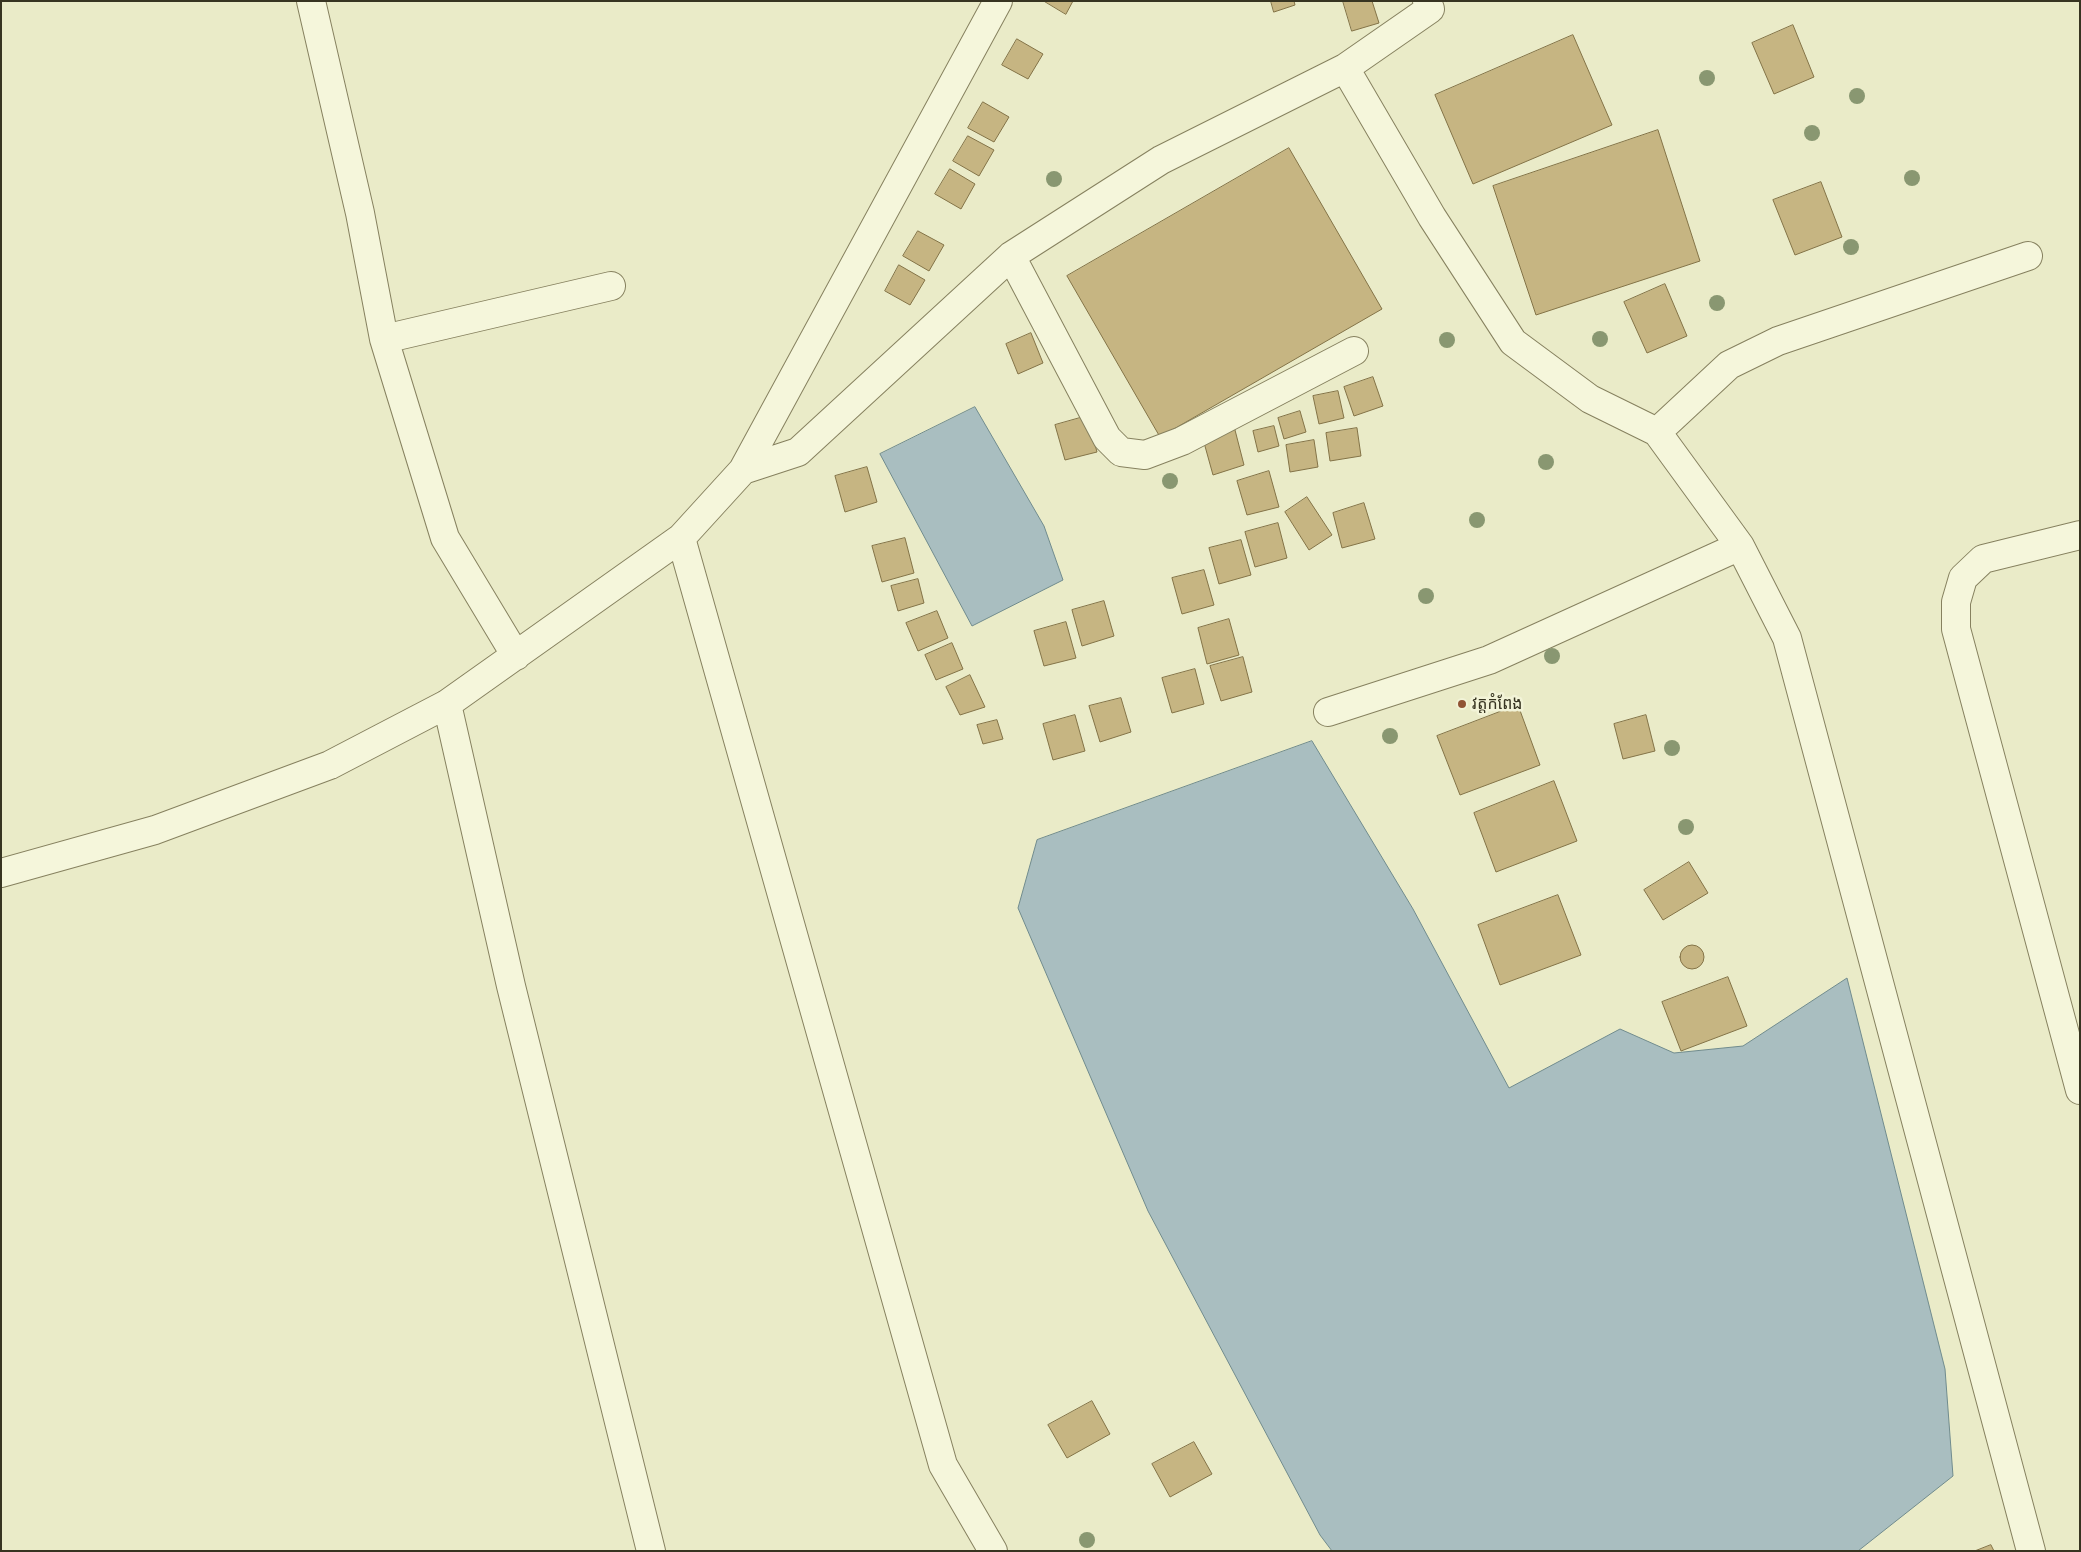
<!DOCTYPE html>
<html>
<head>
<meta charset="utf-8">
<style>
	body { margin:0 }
	#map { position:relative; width:2081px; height:1552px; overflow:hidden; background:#eaebc8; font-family:"PT Serif",serif }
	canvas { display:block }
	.frame { position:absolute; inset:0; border:2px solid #373421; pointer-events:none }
</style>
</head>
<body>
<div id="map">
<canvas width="2081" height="1552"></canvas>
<div class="frame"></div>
</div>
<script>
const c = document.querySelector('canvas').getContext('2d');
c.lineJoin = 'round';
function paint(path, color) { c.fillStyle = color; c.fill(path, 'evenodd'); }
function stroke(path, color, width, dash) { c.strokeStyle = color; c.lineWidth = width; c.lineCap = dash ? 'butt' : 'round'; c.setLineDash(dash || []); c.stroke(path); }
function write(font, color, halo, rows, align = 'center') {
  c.font = font + ' "PT Serif","Noto Sans Khmer",serif'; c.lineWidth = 5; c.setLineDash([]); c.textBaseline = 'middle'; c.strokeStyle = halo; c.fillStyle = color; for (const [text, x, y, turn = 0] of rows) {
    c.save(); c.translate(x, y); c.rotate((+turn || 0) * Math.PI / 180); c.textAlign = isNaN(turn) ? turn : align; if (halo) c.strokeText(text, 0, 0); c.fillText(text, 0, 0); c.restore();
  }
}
const water = new Path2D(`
	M975,407L1044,526L1063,580L972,626L880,454Z
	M1312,741L1413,909L1509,1088L1620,1029L1674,1053L1743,1046L1847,978L1945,1369L1953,1476L1858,1551H1332L1320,1535L1148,1211L1018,908L1037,840Z`);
const building = new Path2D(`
	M1044,1H1073L1066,14Z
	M1271,1H1294L1295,5L1274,12Z
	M1343,1H1372L1379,23L1352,31Z
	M1793,25L1814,77L1774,94L1752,43Z
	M1573,35L1612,125L1473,184L1435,95Z
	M1017,39L1043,54L1028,79L1002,65Z
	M983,102L1009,117L994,142L968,128Z
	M1658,130L1700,261L1536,315L1493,186Z
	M968,136L994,150L979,176L953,161Z
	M1289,148L1382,309L1160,437L1067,276Z
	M950,169L975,184L961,209L935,194Z
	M1821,182L1842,237L1795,255L1773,200Z
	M918,231L944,245L929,271L903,256Z
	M899,265L925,280L910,305L885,291Z
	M1665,284L1687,336L1647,353L1624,302Z
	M1031,333L1043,363L1018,374L1006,344Z
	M1373,377L1383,406L1354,416L1344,387Z
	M1338,391L1344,418L1319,424L1313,396Z
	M1300,411L1306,432L1284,439L1278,418Z
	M1087,416L1097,452L1065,460L1055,425Z
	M1274,426L1279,446L1258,452L1253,431Z
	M1357,428L1361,456L1330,461L1326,433Z
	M1235,430L1244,465L1213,475L1203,439Z
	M1314,440L1318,467L1290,472L1286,445Z
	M867,467L877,502L845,512L835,476Z
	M1269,471L1279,507L1247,515L1237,481Z
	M1307,497L1332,535L1309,550L1285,512Z
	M1364,503L1375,539L1342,548L1333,513Z
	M1278,523L1287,558L1255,567L1245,532Z
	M905,538L914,573L882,582L872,546Z
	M1241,540L1251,575L1219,584L1209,548Z
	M1204,570L1214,605L1182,614L1172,578Z
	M918,579L924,603L898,611L891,586Z
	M1104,601L1114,636L1082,646L1072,610Z
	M937,611L948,638L918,651L906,623Z
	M1229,619L1239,655L1207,664L1198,628Z
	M1066,622L1076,658L1044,666L1034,631Z
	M952,643L963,669L936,680L925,655Z
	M1243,657L1252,692L1221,701L1210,666Z
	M1195,669L1204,704L1172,713L1162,678Z
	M970,675L985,707L960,715L946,687Z
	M1121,698L1131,732L1100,742L1089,706Z
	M1518,705L1540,765L1460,795L1437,736Z
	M1075,715L1085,751L1053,760L1043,724Z
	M1646,715L1655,751L1623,759L1614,724Z
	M997,720L1003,739L983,744L977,725Z
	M1554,781L1577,841L1496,872L1474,813Z
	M1689,862L1708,893L1663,920L1644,890Z
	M1558,895L1581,955L1500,985L1478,925Z
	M1680 957a12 12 0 1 1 24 0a12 12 0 1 1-24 0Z
	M1728,977L1747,1026L1681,1051L1662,1002Z
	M1092,1401L1110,1434L1067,1458L1048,1425Z
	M1194,1442L1212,1474L1170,1497L1152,1464Z
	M1991,1545L1994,1551H1975Z`);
const minor = new Path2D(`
	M311,1L360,213L384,339L445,538L516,656
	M1345,68L1430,9L1427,1
	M1011,256L1107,438L1121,452L1145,455L1182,441L1354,351
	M384,339L611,286
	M1657,432L1729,365L1778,341L2028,256
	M743,470L798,452L1011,256L1161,160L1345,68L1432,217L1513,342L1590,399L1657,432L1740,546L1787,638L2031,1551
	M2080,535L1983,559L1963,578L1956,602V629L2080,1090
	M681,538L943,1465L993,1551
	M447,704L511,986L651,1551
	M1328,712L1489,660L1740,546
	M1,873L155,830L330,765L447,704L681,538L743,470L998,1`);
const trees = [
	[1707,78],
	[1857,96],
	[1812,133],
	[1912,178],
	[1054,179],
	[1851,247],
	[1717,303],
	[1600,339],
	[1447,340],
	[1546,462],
	[1170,481],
	[1477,520],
	[1426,596],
	[1552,656],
	[1390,736],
	[1672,748],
	[1686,827],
	[1087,1540]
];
const markers = [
	[1462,704,5,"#905334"]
];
const poiNames = [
	["វត្តកំពែង",1472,704]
];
paint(water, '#a9bec0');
stroke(water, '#708b8d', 1);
paint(building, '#c6b582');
stroke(building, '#837347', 1);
stroke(minor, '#86815f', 30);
stroke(minor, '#f5f6db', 28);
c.fillStyle = '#899771';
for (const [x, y] of trees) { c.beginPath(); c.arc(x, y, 8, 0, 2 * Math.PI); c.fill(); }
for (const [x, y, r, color] of markers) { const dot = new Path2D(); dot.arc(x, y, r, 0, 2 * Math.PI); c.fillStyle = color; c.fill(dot); stroke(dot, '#f2f3d7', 2); }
write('16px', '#373421', '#f2f3d7', poiNames, 'left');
</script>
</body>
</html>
